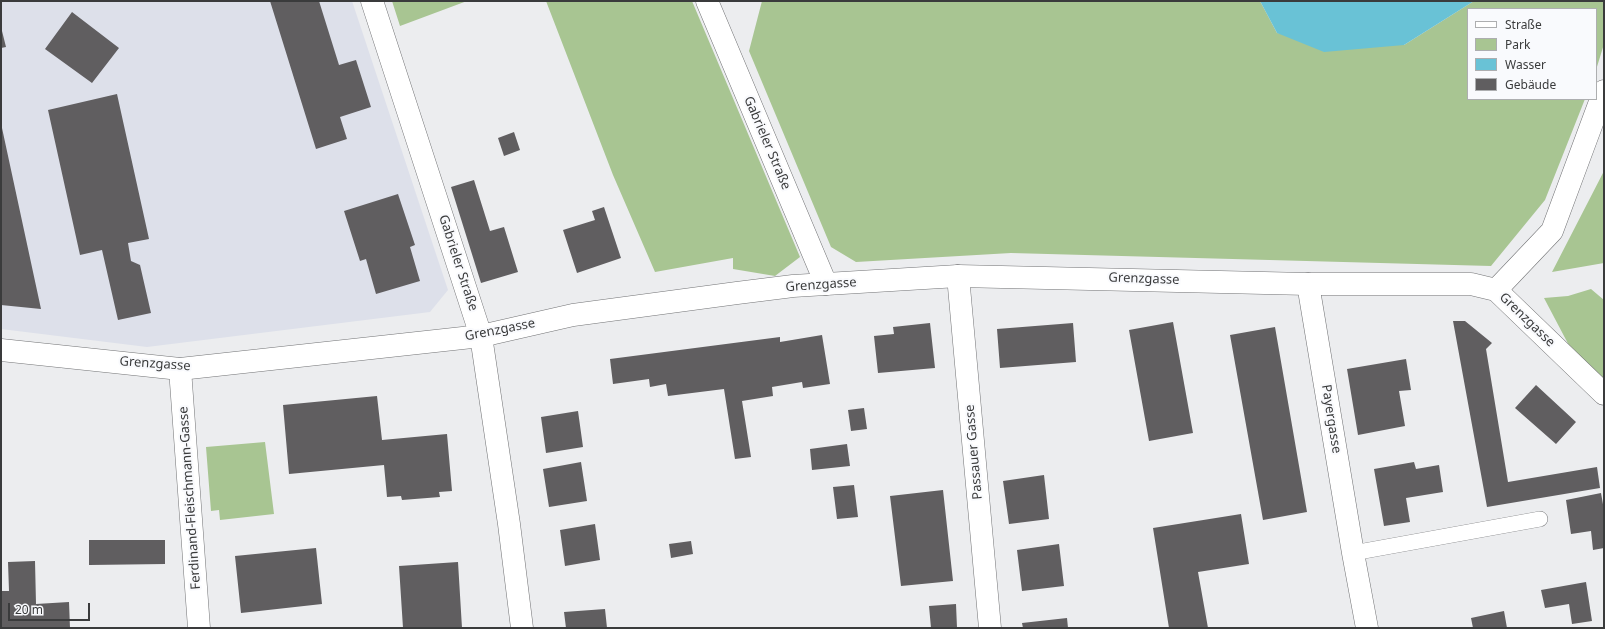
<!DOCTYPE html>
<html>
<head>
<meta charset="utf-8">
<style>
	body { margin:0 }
	#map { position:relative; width:1605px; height:629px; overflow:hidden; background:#ecedef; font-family:"Noto Sans",sans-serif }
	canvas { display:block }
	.frame { position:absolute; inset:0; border:2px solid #3a3b3c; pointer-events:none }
	.legend { position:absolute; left:1467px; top:8px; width:130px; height:92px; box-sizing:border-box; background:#f9fafd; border:1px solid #adaeb0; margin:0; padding:5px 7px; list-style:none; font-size:12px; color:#3a3b3c }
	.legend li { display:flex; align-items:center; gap:8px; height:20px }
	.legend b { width:20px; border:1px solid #adaeb0 }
	.scale { position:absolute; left:8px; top:603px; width:82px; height:18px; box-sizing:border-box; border:2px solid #3a3b3c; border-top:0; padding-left:5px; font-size:12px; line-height:14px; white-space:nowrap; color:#3a3b3c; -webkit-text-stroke:3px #f9fafd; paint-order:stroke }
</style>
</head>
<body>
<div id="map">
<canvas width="1605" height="629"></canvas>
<div class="frame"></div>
<ul class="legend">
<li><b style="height:5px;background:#fff"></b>Straße</li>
<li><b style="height:11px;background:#a8c592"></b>Park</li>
<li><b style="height:11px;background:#69c2d6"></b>Wasser</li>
<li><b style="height:11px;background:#605e60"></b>Gebäude</li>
</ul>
<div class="scale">20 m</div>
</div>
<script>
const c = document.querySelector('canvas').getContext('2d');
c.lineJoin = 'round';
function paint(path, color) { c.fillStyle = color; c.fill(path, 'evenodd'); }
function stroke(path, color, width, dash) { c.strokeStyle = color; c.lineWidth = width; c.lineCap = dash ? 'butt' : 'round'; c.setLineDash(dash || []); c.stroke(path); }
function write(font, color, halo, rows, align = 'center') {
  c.font = font + ' "Noto Sans",sans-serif'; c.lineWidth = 4; c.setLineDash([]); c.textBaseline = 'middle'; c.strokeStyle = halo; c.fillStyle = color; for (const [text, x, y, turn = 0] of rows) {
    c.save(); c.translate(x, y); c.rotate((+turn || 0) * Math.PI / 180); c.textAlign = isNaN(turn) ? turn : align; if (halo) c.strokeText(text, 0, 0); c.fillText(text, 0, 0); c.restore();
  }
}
const built = new Path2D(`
	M1,1H352L448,290L430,312L147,347L1,329Z`);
const green = new Path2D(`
	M392,1H467L400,26Z
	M546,1H692L800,257L775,276L733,269V258L655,272L613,175Z
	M762,1H1260L1277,33L1404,45L1474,1H1604V44L1596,70V9H1468V99H1585L1545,200L1491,266L1011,253L856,262L831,247L749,51Z
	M1604,171V263L1552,272Z
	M1591,289L1604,300V381L1574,355L1544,298L1568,296Z
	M265,442L274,514L220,520L219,510L211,511L206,447Z`);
const water = new Path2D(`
	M1260,1H1474L1404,45L1324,52L1277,33Z`);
const building = new Path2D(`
	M270,1H319L339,65L356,60L371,107L340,117L347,139L316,149Z
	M72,12L119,48L92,83L45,49Z
	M1,27L6,47L1,48Z
	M117,94L149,239L128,243L131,261L140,265L151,313L118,320L102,250L80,255L48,110Z
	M1,128H2L41,309L1,305Z
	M514,132L520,150L504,156L498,138Z
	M474,180L490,231L504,227L518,272L481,283L451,187Z
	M398,194L415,245L410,247L420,281L376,294L366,259L360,261L344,211Z
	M604,207L621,258L577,273L563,230L595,220L592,211Z
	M1453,321H1465L1492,343L1486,349L1508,482L1597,467L1600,488L1487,507Z
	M1173,322L1193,433L1149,441L1129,330Z
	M930,323L935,368L878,373L874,336L894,334L893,327Z
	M1073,323L1076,362L1000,368L997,329Z
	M1275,327L1307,512L1263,520L1230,335Z
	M822,335L830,384L803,388L802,382L772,387L773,396L742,401L751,457L735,459L724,389L668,396L666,384L650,387L649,379L613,384L610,359L780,337V342Z
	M1406,359L1411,390L1399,391L1405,426L1358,435L1347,369Z
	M1536,385L1576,422L1556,444L1515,408Z
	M377,396L382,440L447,434L452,491L439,492L440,497L402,500L401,496L387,497L384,465L289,474L283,405Z
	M864,408L867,429L851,431L848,410Z
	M578,411L583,447L546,453L541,417Z
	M847,444L850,466L812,470L810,449Z
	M581,462L587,501L549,507L543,469Z
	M1414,462L1416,469L1439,465L1443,492L1406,498L1410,522L1384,526L1374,469Z
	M1044,475L1049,519L1009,524L1003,481Z
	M854,485L858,517L837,519L833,487Z
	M943,490L953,581L901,586L890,496Z
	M1601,493L1604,510V548L1593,550L1591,531L1571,534L1566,500Z
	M1241,514L1249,564L1198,572L1208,628H1169L1153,528Z
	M595,524L600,560L565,566L560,530Z
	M89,540H165V564L89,565Z
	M691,541L693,554L671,558L669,544Z
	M1059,544L1064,586L1022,591L1017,550Z
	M316,548L322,604L241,613L235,556Z
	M35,561L36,604L69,602L70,628H1V591H9L8,562Z
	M458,562L462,628H403L399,566Z
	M1586,582L1592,621L1572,624L1569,604L1545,608L1541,590Z
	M956,604L957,628H931L929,606Z
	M605,609L607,628H566L564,612Z
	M1504,611L1507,628H1473L1471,618Z
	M1067,618L1068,628H1023L1022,623Z`);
const service = new Path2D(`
	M1353,553L1540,519`);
const minor = new Path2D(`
	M707,1L826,284
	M958,276L990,628
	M1308,284L1353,553L1367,628
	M1496,290L1552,231L1604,91
	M180,369L199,628`);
const tertiary = new Path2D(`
	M372,1L481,336L509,524L522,628
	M1,350L180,369L481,336L573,315L737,293L793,286L958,276L1308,284H1471L1496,290L1604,394`);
const streetNames = [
	["Gabrieler Straße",767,143,67],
	["Gabrieler Straße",458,263,72],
	["Grenzgasse",1144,279,2],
	["Grenzgasse",821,285,-4],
	["Grenzgasse",1527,320,44],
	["Grenzgasse",500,330,-11],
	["Grenzgasse",155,364,4],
	["Payergasse",1331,419,81],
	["Passauer Gasse",974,452,-95],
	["Ferdinand-Fleischmann-Gasse",190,498,-94]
];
paint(built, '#dde0ea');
paint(green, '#a8c592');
paint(water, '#69c2d6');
paint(building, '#605e60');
stroke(service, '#727375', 16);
stroke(minor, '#727375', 23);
stroke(tertiary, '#727375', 23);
stroke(service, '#fff', 15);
stroke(minor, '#fff', 22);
stroke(tertiary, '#fff', 22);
write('13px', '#3a3b3c', '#f9fafd', streetNames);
</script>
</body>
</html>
